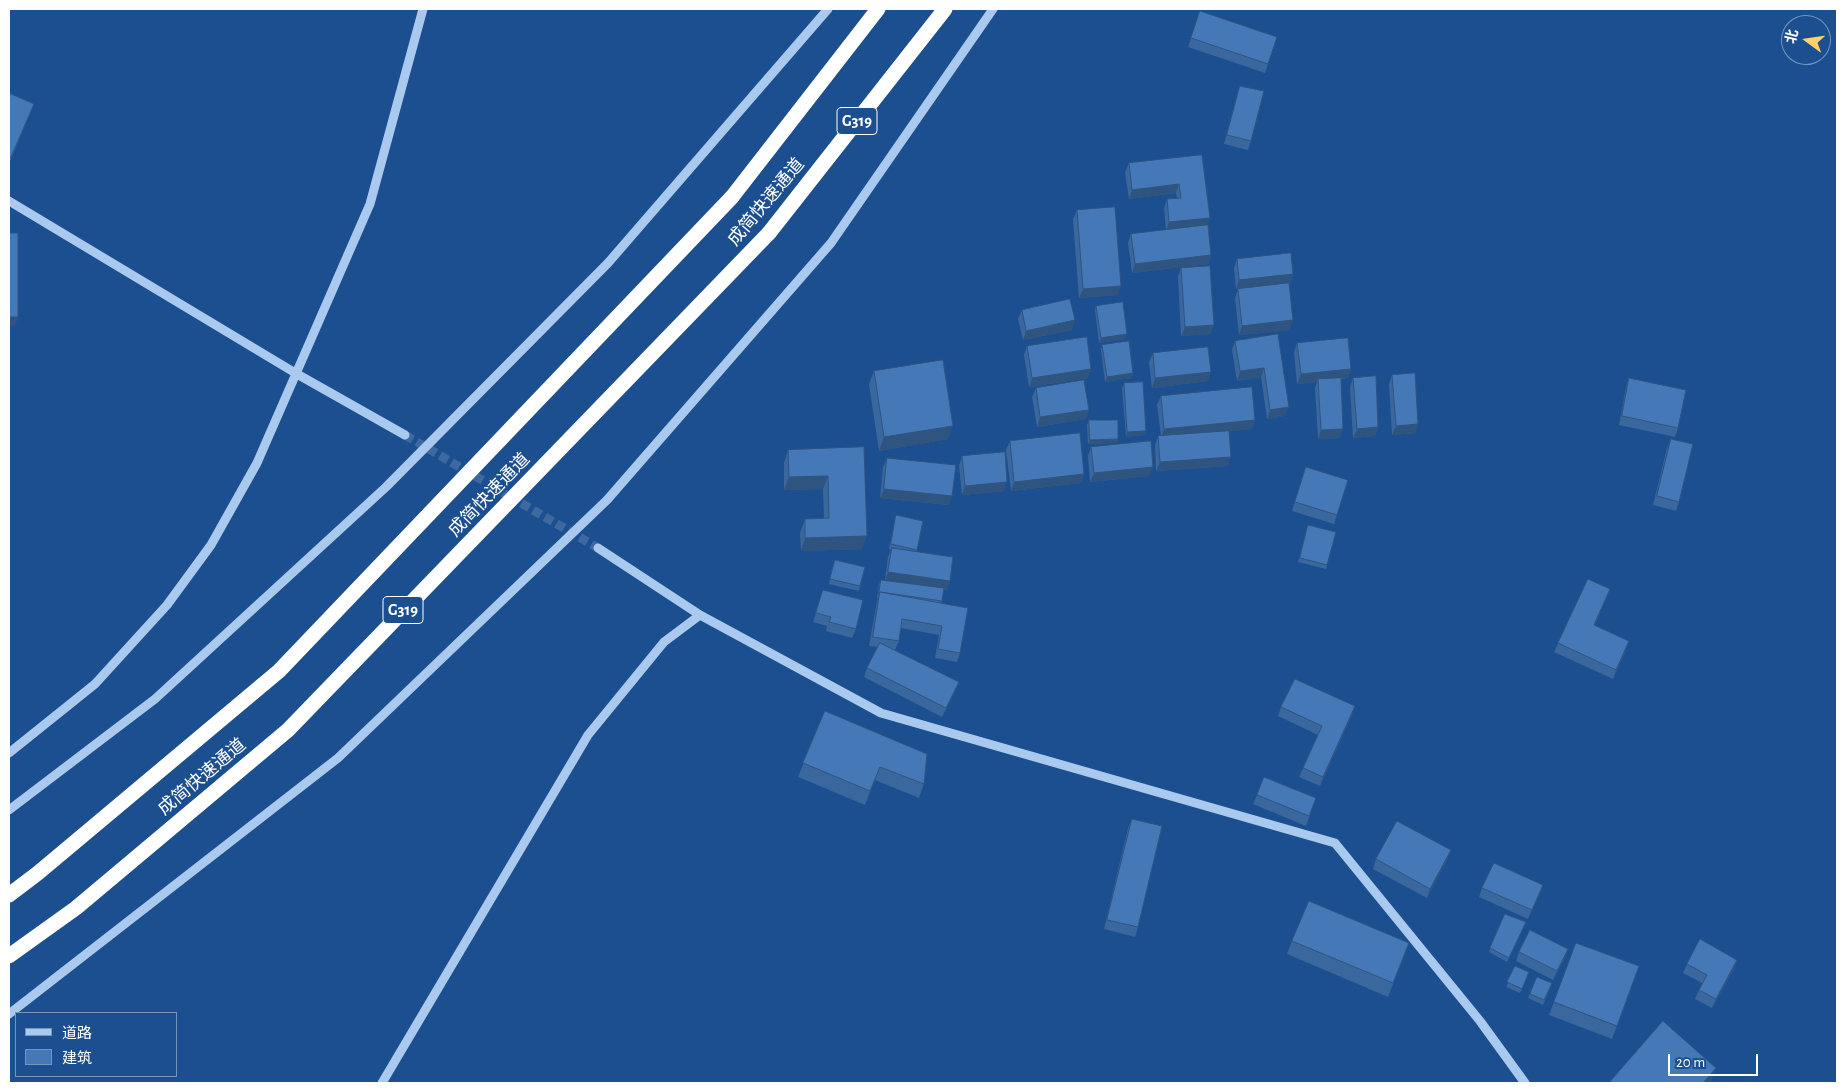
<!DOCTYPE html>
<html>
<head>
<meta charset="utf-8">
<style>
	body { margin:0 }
	#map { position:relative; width:1846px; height:1092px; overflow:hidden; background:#1b4f8f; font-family:"Alegreya Sans","Noto Sans SC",sans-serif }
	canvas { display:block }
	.frame { position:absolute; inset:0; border:10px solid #fff; pointer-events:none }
	.legend { position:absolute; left:15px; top:1012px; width:162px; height:65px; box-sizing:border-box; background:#1b4f8f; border:1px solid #7695bc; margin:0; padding:6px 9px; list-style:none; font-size:15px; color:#fff }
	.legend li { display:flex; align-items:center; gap:10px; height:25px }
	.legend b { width:25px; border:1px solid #7695bc }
	.north { position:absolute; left:1781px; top:15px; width:50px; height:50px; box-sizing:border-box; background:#1b4f8f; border:1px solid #7695bc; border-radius:50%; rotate:284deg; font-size:14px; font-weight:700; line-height:20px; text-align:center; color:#fff }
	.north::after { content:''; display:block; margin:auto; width:18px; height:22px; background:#ffd166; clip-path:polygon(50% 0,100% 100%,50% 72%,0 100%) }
	.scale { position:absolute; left:1668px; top:1054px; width:90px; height:22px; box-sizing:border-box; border:2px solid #fff; border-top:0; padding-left:6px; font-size:15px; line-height:18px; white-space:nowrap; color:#fff; -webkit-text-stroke:4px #1b4f8f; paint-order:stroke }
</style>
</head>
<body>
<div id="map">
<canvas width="1846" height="1092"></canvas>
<div class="frame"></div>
<ul class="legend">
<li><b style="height:6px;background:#a9c9ee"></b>道路</li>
<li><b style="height:14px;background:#4478b7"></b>建筑</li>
</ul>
<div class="north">北</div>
<div class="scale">20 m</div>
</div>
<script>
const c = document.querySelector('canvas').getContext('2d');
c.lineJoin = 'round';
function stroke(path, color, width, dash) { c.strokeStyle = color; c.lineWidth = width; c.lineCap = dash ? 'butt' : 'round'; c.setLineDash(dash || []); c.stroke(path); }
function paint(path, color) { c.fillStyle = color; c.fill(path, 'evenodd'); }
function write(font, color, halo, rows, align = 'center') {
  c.font = font + ' "Alegreya Sans","Noto Sans SC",sans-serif'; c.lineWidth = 5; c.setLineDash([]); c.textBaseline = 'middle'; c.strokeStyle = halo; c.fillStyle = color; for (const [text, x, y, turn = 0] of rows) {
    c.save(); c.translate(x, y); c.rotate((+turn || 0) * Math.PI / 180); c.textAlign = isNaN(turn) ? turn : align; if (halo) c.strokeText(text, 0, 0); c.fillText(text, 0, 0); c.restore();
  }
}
const minorTunnel = new Path2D(`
	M405,435L598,548`);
const minor = new Path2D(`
	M9,201L297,374L405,435
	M598,548L700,615L881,713L1335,843L1480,1021L1525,1083
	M9,753L95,684L167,605L211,545L257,463L370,204L423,9
	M9,810L155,699L386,487L608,263L828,9
	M9,1014L338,758L607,500L831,243L993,9
	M382,1083L588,735L664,642L700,615`);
const highway = new Path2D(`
	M732,197L878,9
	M769,233L945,9`);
const highwayBridge = new Path2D(`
	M9,895L38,873L279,671L732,197
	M9,956L76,908L288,730L769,233`);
const wall = new Path2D(`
	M1200,11L1277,37L1265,73L1188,47Z
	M1240,86L1251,141L1248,150L1224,144L1237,95Z
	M9,93L34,104L9,164Z
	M1202,155L1207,225L1211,255L1208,264L1132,273L1128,243L1131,234L1166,230L1164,208L1167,199L1177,198L1176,193L1129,199L1125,173L1129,163Z
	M1077,210L1118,295L1079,298L1073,219Z
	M1237,259L1293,274L1290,284H1289L1290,330L1239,335L1235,298L1238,289H1236L1234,268Z
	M1181,268L1211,334L1181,336L1178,277Z
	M1096,306L1125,339L1099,343L1095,310Z
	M1022,310L1072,330L1023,340L1018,319Z
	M1278,334L1285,416L1267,419L1261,377L1237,381L1232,350L1235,341Z
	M1297,343L1351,369L1348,378L1341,379L1340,438L1318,439L1315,388L1317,382L1297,384L1294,352Z
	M1102,345L1132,378L1105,382L1101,350Z
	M1027,346L1088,378L1029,387L1024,355Z
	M1153,353L1208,381L1152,388L1149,362Z
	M874,371L948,439L879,451L869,384Z
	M1392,375L1418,424L1415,433L1392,435L1389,384Z
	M1353,378L1378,427L1375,436L1353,438L1350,387Z
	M1629,378L1678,428L1675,437L1619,425L1626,387Z
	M1124,383L1144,435L1126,437L1122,388Z
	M1036,388L1086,419L1037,427L1032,397Z
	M1161,396L1255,420L1252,429L1229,431L1228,466L1156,471L1155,445L1158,436H1161L1157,405Z
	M1089,420L1118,439L1117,443L1088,444L1087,425Z
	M1671,439L1679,502L1676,511L1653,505L1667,448Z
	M1010,441L1084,474L1081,483L1011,491L1006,450Z
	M864,447L862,549L801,551L800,533L805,519H824L823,489L784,490V463L788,450Z
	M1091,447L1149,476L1090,482L1088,456Z
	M962,456L1004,491L962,495L959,466Z
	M887,458L949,505L880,498L883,467Z
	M1306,467L1337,515L1334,524L1292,511Z
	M896,515L917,550V552L947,590H944L941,603L960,653L957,662L935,658L939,635L901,628L899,641L895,650L955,691L942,717L864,677L867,668L878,647L869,646L877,601L878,598H877L879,584L881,580H885L888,557L891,550L889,549L895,520Z
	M1308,525L1327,565L1326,569L1298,562Z
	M835,560L860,586L859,591L829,584Z
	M1610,589L1595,625L1626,650L1613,679L1554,652L1558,643Z
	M823,590L856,629L852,638L826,631L827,626L813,622Z
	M1281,707L1352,715L1320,786L1299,777L1318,735L1278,716Z
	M825,711L924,784L919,798L875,780L865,805L798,777Z
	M1257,795L1316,798L1306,826L1253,804Z
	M1132,819L1138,927L1135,937L1104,929L1128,828Z
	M1451,850L1447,860L1427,898L1373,869L1376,859Z
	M1543,885L1528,919L1479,897L1482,888Z
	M1505,914L1526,922L1507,962L1489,952Z
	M1292,941L1404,956L1388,997L1287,954Z
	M1576,943L1639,966L1612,1039L1549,1015Z
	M1568,949L1565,958L1553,980L1516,961L1519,952Z
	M1737,960L1734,969L1712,1008L1695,999L1702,983L1683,973L1687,964Z
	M1515,966L1529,972L1520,993L1506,987Z
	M1537,977L1550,988L1543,1005L1528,998Z`);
const shadedWall = new Path2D(`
	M1179,184L1176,193L1129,199L1132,190Z
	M1210,218L1206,227L1166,231L1169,222Z
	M1211,255L1208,264L1132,273L1135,264Z
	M1293,274L1290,284L1236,289L1239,280Z
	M1121,286L1118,295L1079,298L1083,289Z
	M9,317H18L15,326H9Z
	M1075,320L1072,330L1023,340L1026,331Z
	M1293,320L1290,330L1239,335L1242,326Z
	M1214,325L1211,334L1181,336L1185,327Z
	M1127,334L1125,339L1099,343L1101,338Z
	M1264,368L1261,377L1237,381L1240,371Z
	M1091,369L1088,378L1029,387L1032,378Z
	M1351,369L1348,378L1318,381V379L1317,382L1297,384L1301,374Z
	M1211,372L1208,381L1152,388L1155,378Z
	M1133,373L1132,378L1105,382L1107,377Z
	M1289,407L1285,416L1267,419L1270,410Z
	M1089,410L1086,419L1037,427L1040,417Z
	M1255,420L1252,429L1161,438L1164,429Z
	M1418,424L1415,433L1392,435L1396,426Z
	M953,426L948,439L879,451L884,437Z
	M1378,427L1375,436L1353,438L1357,429Z
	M1343,429L1340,438L1318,439L1321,430Z
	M1146,431L1144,435L1126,437L1127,432Z
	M1118,439L1117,443L1088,444L1090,440Z
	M1231,457L1228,466L1156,471L1160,462Z
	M1153,467L1149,476L1090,482L1094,473Z
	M1084,474L1081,483L1011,491L1014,482Z
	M828,476L823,489L784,490L789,477Z
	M1007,482L1004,491L962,495L965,486Z
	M884,489L952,496L949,505L880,498Z
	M867,536L862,549L801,551L805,538Z
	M888,572L950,581L947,590L885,581Z
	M1610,589L1607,598L1591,634L1594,625Z
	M1629,641L1626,650L1613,679L1616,670Z
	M1355,706L1352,715L1320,786L1323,777Z
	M880,767L875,780L865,805L870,791Z
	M1451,850L1447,860L1427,898L1430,889Z
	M1543,885L1540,894L1528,919L1532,910Z
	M1568,949L1565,958L1553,980L1557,971Z
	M1737,960L1734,969L1712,1008L1716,999Z
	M1716,1068L1711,1082L1710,1083H1703Z`);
const building = new Path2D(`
	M1200,11L1277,37L1268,64L1191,38Z
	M1240,86L1264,91L1251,141L1227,135Z
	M9,93L34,104L11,157L9,156Z
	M1202,155L1210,218L1169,222L1167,199L1181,198L1179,184L1132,190L1129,163Z
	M1115,207L1121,286L1083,289L1077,210Z
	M1208,225L1211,255L1135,264L1131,234Z
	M9,233H18V317H9Z
	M1291,253L1293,274L1239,280L1237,259Z
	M1210,266L1214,325L1185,327L1181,268Z
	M1289,283L1293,320L1242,326L1238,289Z
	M1070,299L1075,320L1026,331L1022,310Z
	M1123,302L1127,334L1101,338L1096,306Z
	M1278,334L1289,407L1270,410L1264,368L1240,371L1235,341Z
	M1087,337L1091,369L1032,378L1027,346Z
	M1348,338L1351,369L1301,374L1297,343Z
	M1129,341L1133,373L1107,377L1102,345Z
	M1208,347L1211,372L1155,378L1153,353Z
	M943,360L953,426L884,437L874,371Z
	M1415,373L1418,424L1396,426L1392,375Z
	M1376,376L1378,427L1357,429L1353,378Z
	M1341,378L1343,429L1321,430L1318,379Z
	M1629,378L1686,390L1678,428L1622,416Z
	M1084,380L1089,410L1040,417L1036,388Z
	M1143,382L1146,431L1127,432L1124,383Z
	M1252,387L1255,420L1164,429L1161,396Z
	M1089,420H1118V439L1090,440Z
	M1229,431L1231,457L1160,462L1158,436Z
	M1080,433L1084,474L1014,482L1010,441Z
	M1671,439L1693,444L1679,502L1657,496Z
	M1151,441L1153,467L1094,473L1091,447Z
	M864,447L867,536L805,538V519L829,518L828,476L789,477L788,450Z
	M1005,452L1007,482L965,486L962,456Z
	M887,458L956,465L952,496L884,489Z
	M1306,467L1348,480L1337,515L1295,502Z
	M896,515L923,521L917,550L891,544Z
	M1308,525L1336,532L1327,565L1300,558Z
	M892,548L953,557L950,581L888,572Z
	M835,560L865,567L860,586L830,579Z
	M1588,579L1610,589L1594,625L1629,641L1616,670L1558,643Z
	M881,580L944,588L942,601L880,592L879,593Z
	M823,590L863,600L856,629L829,622L831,617L816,613Z
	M880,592L968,608L960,653L938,649L942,626L902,619L899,641L873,637Z
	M880,643L959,682L946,708L867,668Z
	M1295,679L1355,706L1323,777L1303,768L1322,726L1281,707Z
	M825,711L927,754L924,784L880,767L870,791L803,763Z
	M1264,777L1316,798L1309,816L1257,795Z
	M1132,819L1162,826L1138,927L1107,920Z
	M1397,821L1451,850L1430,889L1376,859Z
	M1494,863L1543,885L1532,910L1482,888Z
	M1309,901L1409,943L1393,983L1292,941Z
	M1505,914L1526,922L1509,958L1490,948Z
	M1530,930L1568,949L1557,971L1519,952Z
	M1700,939L1737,960L1716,999L1699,990L1707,975L1687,964Z
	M1576,943L1639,966L1617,1026L1554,1002Z
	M1515,966L1529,972L1522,989L1507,982Z
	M1537,977L1552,983L1544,1000L1530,994Z
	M1663,1021L1716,1068L1703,1083H1609Z`);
const shields = [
	[857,121,40],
	[403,610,40]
];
const shieldNames = [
	["G319",857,121],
	["G319",403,610]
];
const streetNames = [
	["成简快速通道",766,202,-50],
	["成简快速通道",489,495,-46],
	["成简快速通道",202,777,-40]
];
stroke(minorTunnel, '#3d69a0', 9, [9, 4.5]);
stroke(minor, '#a9c9ee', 9);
stroke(highway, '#fff', 15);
stroke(highwayBridge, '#fff', 15);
paint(wall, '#3a679d');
paint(shadedWall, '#305480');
paint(building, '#4478b7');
stroke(building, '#305480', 1);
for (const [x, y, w] of shields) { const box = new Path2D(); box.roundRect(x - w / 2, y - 13.5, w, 27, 4); c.fillStyle = '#1b4f8f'; c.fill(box); stroke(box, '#fff', 1); }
write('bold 16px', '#fff', null, shieldNames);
write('18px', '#fff', '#1b4f8f', streetNames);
</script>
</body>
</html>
